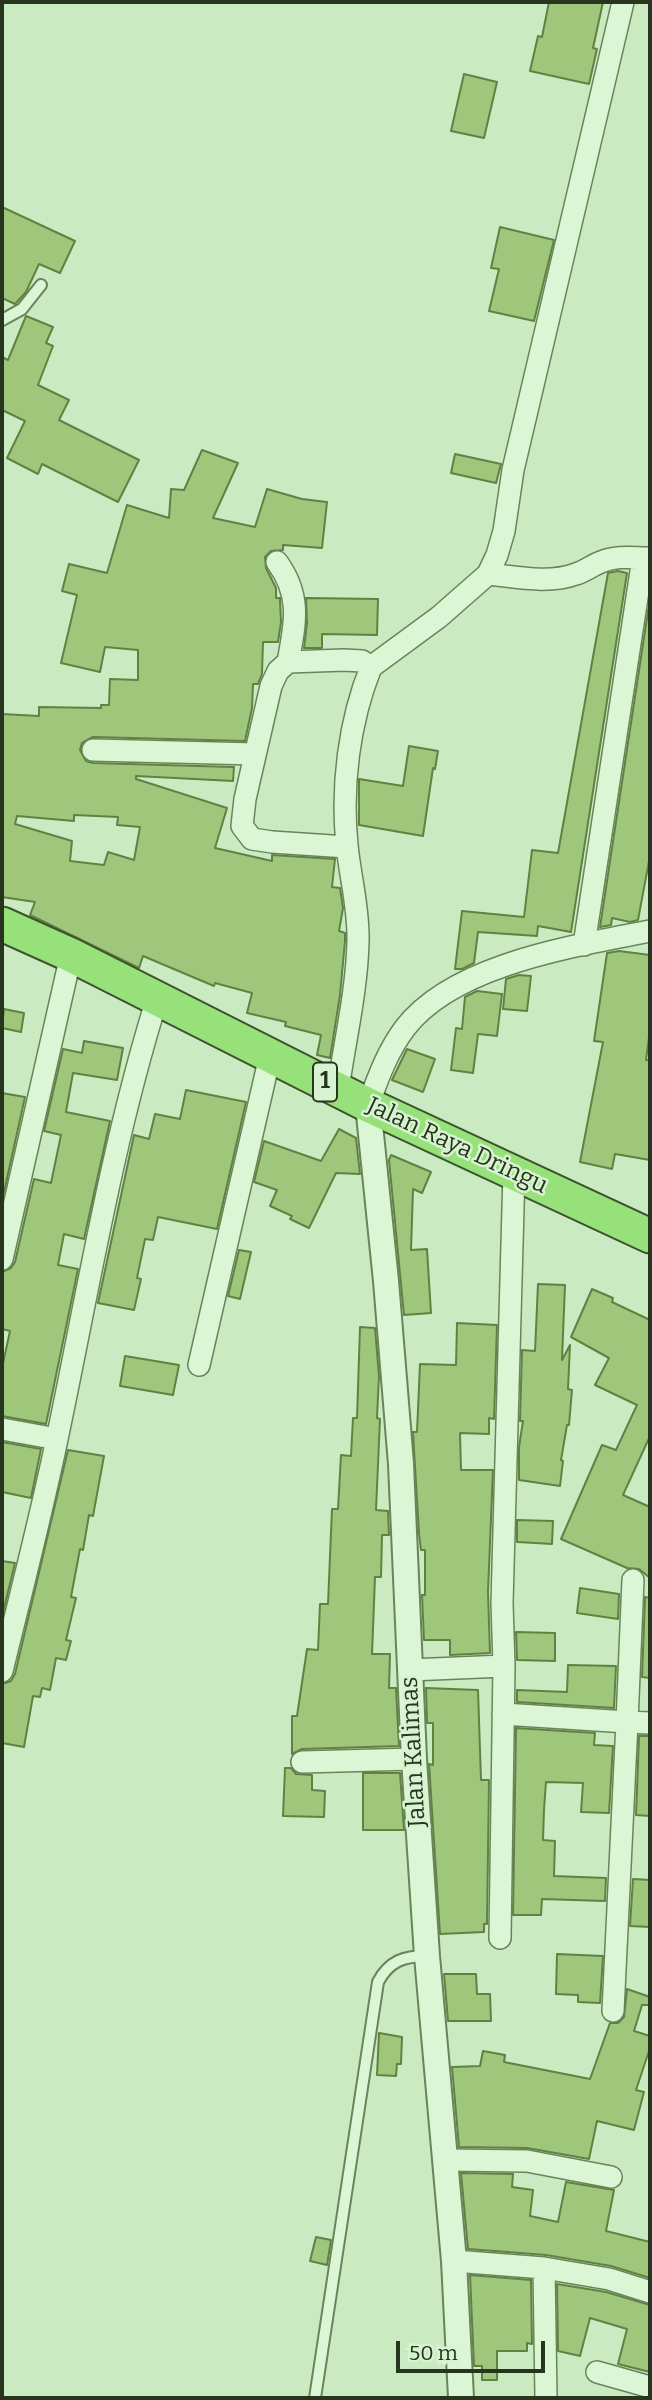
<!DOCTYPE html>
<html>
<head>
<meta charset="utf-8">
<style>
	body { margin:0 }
	#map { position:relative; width:652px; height:2400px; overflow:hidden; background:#caebc2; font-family:Bitter,serif }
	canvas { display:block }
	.frame { position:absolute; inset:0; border:4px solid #27341e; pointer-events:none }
	.scale { position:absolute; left:396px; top:2341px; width:149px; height:32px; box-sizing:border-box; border:4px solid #27341e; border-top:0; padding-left:9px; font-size:21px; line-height:24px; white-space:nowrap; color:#27341e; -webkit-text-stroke:5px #d7f3d1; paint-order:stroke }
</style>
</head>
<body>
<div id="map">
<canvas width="652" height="2400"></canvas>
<div class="frame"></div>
<div class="scale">50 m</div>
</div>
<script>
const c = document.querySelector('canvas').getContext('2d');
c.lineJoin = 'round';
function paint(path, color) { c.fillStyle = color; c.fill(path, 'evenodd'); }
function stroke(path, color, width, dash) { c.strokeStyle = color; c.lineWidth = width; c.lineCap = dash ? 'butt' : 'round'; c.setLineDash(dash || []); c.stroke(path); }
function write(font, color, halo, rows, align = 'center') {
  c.font = font + ' Bitter,serif'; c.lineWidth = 5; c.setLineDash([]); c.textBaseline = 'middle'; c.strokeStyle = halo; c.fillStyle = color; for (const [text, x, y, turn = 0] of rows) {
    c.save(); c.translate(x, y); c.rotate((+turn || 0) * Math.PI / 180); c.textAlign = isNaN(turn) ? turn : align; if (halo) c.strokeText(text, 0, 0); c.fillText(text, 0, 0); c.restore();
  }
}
const building = new Path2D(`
	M549,2H603L593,48L597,49L589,84L530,71L538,36L542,37Z
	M464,74L497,82L484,138L451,131Z
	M2,207L75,241L60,273L39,264L26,292L15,304L2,298Z
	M500,227L554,240L534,321L489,311L499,269L491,268Z
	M26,316L53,327L46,343L53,346L38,385L69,400L59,420L139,460L118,502L42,464L38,474L7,458L25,421L2,410V357L8,360Z
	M202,450L238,463L213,518L255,527L267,489L302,499L327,502L322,548L283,545V550L271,551L265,557L266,568L276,588V598H280V601L281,622L278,642H263L262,674L258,684H253L252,708L245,741L93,737L82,743L80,750L86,761L93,763L234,767L233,781L136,776V779L227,808L215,848L272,861V855L335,859L332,887L340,888L343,908L339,931L345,933V941L340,995L330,1058L317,1055L321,1035L285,1026L286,1022L247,1013L252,993L215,983L214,986L143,956L139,968L30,915L35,902L2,897V714L39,716V707L101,708V705H109L110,679L138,680V650L105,647L100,672L61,663L77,595L62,591L69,564L107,573L127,505L169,518L171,489L184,490ZM74,815L118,817L117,825L140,827L134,860L108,852L104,865L70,861L72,841L15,824L17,816L74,821Z
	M455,454L501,464L496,483L451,473Z
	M618,571L627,573L571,932L538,926L537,936L478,932L474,963L462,969H455L462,911L524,917L532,850L558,853L608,573Z
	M306,598L378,599L377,635L322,634V648H304L307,623Z
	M650,598V856L638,920L630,922L612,918L611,925L600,927Z
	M409,746L438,751L435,769L433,768L423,836L359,825V779L403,786Z
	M619,951L650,955V1030L646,1060H650V1160L615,1154L612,1169L580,1162L603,1042L594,1041L607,953Z
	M519,975L531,976L527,1011L503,1009L506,979Z
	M477,991L502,994L497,1036L478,1034L473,1073L451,1070L456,1028L462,1029L465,997Z
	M4,1009L24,1013L21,1032L2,1028Z
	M84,1041L123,1048L117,1080L73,1073L66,1112L110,1121L84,1239L64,1234L58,1265L78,1269L46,1424L2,1416V1368L10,1331L2,1329V1272L11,1268L15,1262L34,1179L51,1183L61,1135L44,1131L63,1049L82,1053Z
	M407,1049L435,1059L423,1092L392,1080Z
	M186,1090L246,1102L217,1229L158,1217L153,1240L145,1239L137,1278L141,1279L134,1310L98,1303L134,1135L149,1139L155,1114L180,1119Z
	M2,1093L25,1097L2,1201Z
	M339,1129L356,1138L360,1174L336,1173L309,1228L290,1219L292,1216L270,1206L277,1190L254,1182L264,1141L321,1161Z
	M391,1155L431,1172L422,1193L413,1189L411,1250L427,1249L431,1313L404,1315L389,1160Z
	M239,1250L251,1252L240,1299L228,1296Z
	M538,1284L565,1285L562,1360L570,1345L568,1389L572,1390L569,1425H567L561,1460L563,1461L560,1486L519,1480V1447L523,1421H520L522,1350L535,1351Z
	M592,1289L613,1298L612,1302L650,1320V1436L623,1495L650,1507V1578L639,1569L627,1568L561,1539L602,1445L616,1450L637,1405L595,1385L609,1358L571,1337Z
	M457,1323L497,1325L494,1419L489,1418V1434L460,1433L461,1470H493L488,1592L490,1653L450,1655V1640H424L422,1595H425V1550H421L419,1534L413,1432H417L420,1364L456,1365Z
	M360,1327L375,1328L379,1376L377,1418L380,1419L376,1510L388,1511L389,1535H382L381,1577H375L372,1654H390L389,1688H396L399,1746L302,1749L292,1754V1716H297L307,1649L318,1650L320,1604H328L332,1509H338L341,1455L351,1456L353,1418H357Z
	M125,1356L179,1365L173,1395L120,1386Z
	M2,1442L41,1449L31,1498L2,1492Z
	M68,1450L104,1456L93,1516L89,1515L83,1550L80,1549L71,1597L76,1598L66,1640L71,1641L66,1660L56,1658L50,1690L42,1688L40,1697L33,1696L24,1747L2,1743V1684L11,1681L15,1674Z
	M517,1520L553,1521L552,1544L517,1542Z
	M2,1561L15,1563L2,1617Z
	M580,1588L619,1594L618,1619L577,1613Z
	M645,1597L650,1598V1678L642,1677Z
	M516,1632L555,1633V1661L517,1660Z
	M568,1665L616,1666L614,1708L517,1702V1690L567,1692Z
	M426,1688L478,1690L481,1780H489L487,1924H484V1932L440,1934L429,1764L433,1765V1723H427Z
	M516,1728L595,1733L594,1745L613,1746L609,1813L581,1812L583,1783L546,1782L544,1810L543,1840L555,1841L554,1876L606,1878L605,1901L542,1899L541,1915H513Z
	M639,1736H650V1816L636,1815Z
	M285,1768H291L296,1774L312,1775V1790L325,1791L324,1817L283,1816Z
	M363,1773H400L404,1830H363Z
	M633,1879L650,1880V1927L630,1926Z
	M557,1954L603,1956L600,2003L578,2002V1995L556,1994Z
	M444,1974H476L477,1994H490L491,2021H448Z
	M627,1989L650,1997V2005H642L634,2031L650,2036V2048L636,2090L644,2092L634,2130L597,2121L589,2159L527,2148L459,2147L452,2067L480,2066L483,2051L505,2055L504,2062L590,2079L610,2023H618L624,2017Z
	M379,2033L402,2037L401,2064H397L396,2076L377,2075Z
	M461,2173L513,2174L512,2187L533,2190L530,2216L558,2222L566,2182L614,2190L606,2231L650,2242V2278L611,2266L546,2255L468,2249Z
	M316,2237L331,2240L327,2265L310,2261Z
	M470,2275L531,2280L532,2344L527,2343V2351H497V2380H482V2366H474Z
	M557,2284L606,2292L650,2305V2372L618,2364L627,2329L590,2318L580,2356L558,2351Z`);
const service = new Path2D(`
	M2,320L22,309L41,285
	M315,2398L378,1982C389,1961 404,1956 427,1956`);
const minor = new Path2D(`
	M277,562C302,596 295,624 288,662
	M488,574C517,577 549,584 576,574C585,571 593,565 601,562C617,555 633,558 650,558
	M93,750L255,754
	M347,847L272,842L252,839L242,826L245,799L271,686L278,671L288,662L344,660L362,661L371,667
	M584,945L643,558
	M338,1089C345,1040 357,990 358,941C359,908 350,877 347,845C341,786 349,722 371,667L439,617L488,574L497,555L504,531L513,470L623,2
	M368,1105C378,1078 387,1052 405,1028C454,964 575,946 650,931
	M2,1259L71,955
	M199,1365L270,1056
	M2,1429L57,1439
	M410,1670L504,1666L502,1603L514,1172
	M2,1671C21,1593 41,1516 57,1439C88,1292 112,1143 157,999
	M503,1714L627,1722L633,1580
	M302,1762L414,1759
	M500,1938L504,1666
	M613,2011L627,1722L650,1723
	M447,2160L527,2161L611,2177
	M454,2261L544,2268L546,2398
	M544,2268L609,2279L650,2292
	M597,2372L650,2387`);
const tertiary = new Path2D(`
	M368,1105L386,1281L401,1464L414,1759L427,1956L454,2261L461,2398`);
const trunk = new Path2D(`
	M2,924L71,955L368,1105L650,1236`);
const shields = [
	[325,1082,24]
];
const shieldNames = [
	["1",325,1082]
];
const streetNames = [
	["Jalan Raya Dringu",457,1146,25],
	["Jalan Kalimas",414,1752,-93]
];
paint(building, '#9ec77b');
stroke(building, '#618142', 2);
stroke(service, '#69845b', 14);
stroke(minor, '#69845b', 24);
stroke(tertiary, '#69845b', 28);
stroke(trunk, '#3d522f', 37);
stroke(service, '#dbf6d5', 10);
stroke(minor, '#dbf6d5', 21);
stroke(tertiary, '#dbf6d5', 24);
stroke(trunk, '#96e17a', 33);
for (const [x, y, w] of shields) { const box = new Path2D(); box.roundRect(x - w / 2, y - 19.5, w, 39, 5); c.fillStyle = '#d7f3d1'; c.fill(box); stroke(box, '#27341e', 2); }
write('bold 23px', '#27341e', null, shieldNames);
write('24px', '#27341e', '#d7f3d1', streetNames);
</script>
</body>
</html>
